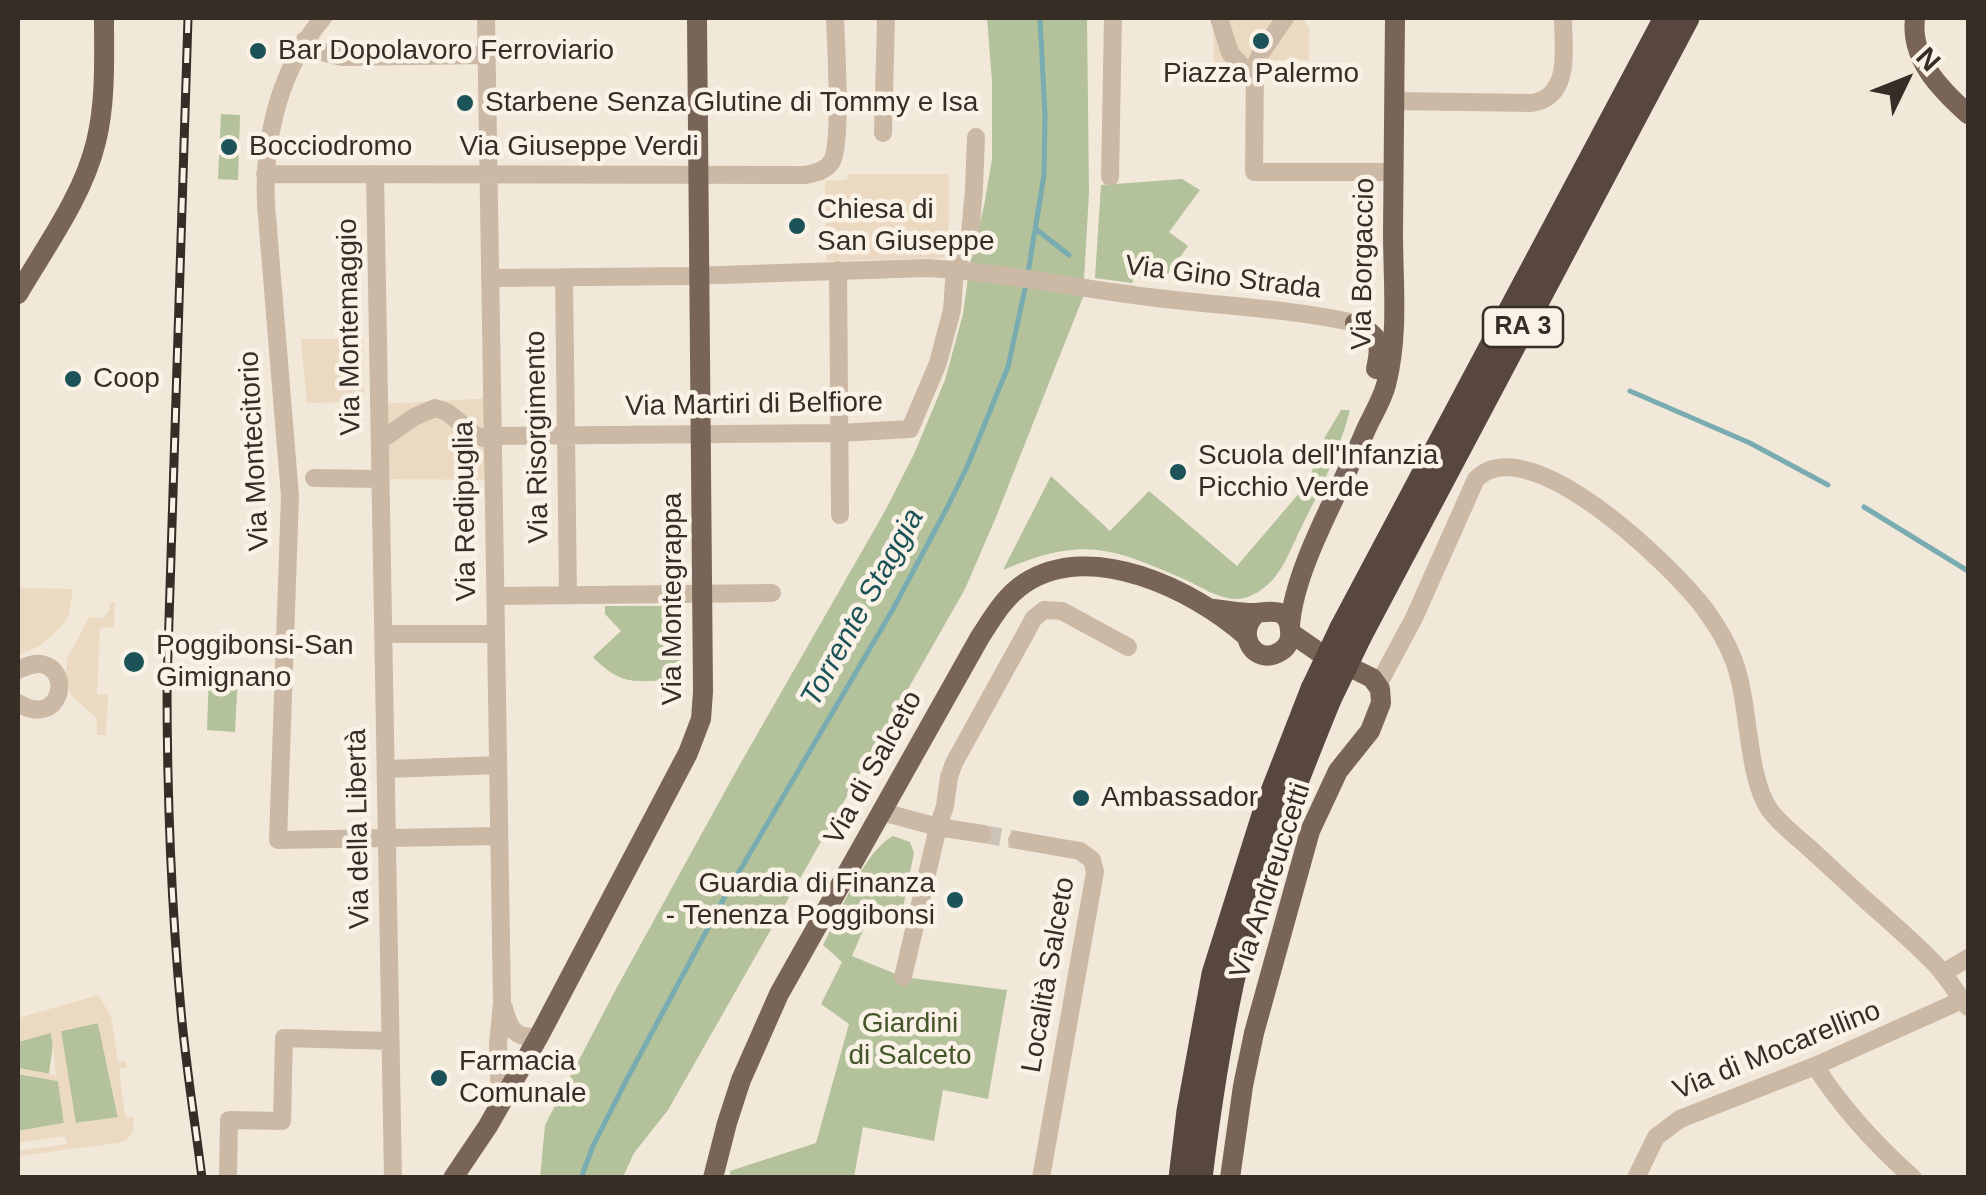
<!DOCTYPE html>
<html>
<head>
<meta charset="utf-8">
<style>
	body { margin:0 }
	#map { position:relative; width:1986px; height:1195px; overflow:hidden; background:#f2e8da; font-family:Arial,sans-serif }
	canvas { display:block }
	.frame { position:absolute; inset:0; border:20px solid #372d27; pointer-events:none }
	.north { position:absolute; left:1856px; top:30px; width:100px; height:100px; -webkit-text-stroke:8px #faf2e7; paint-order:stroke; rotate:47deg; font-size:28px; font-weight:700; line-height:40px; text-align:center; color:#372d27 }
	.north::after { content:''; display:block; margin:auto; width:35px; height:45px; background:#372d27; clip-path:polygon(50% 0,100% 100%,50% 72%,0 100%) }
</style>
</head>
<body>
<div id="map">
<canvas width="1986" height="1195"></canvas>
<div class="frame"></div>
<div class="north">N</div>
</div>
<script>
const c = document.querySelector('canvas').getContext('2d');
c.lineJoin = 'round';
function paint(path, color) { c.fillStyle = color; c.fill(path, 'evenodd'); }
function stroke(path, color, width, dash) { c.strokeStyle = color; c.lineWidth = width; c.lineCap = dash ? 'butt' : 'round'; c.setLineDash(dash || []); c.stroke(path); }
function write(font, color, halo, rows, align = 'center') {
  c.font = font + ' Arial,sans-serif'; c.lineWidth = 9; c.setLineDash([]); c.textBaseline = 'middle'; c.strokeStyle = halo; c.fillStyle = color; for (const [text, x, y, turn = 0] of rows) {
    c.save(); c.translate(x, y); c.rotate((+turn || 0) * Math.PI / 180); c.textAlign = isNaN(turn) ? turn : align; if (halo) c.strokeText(text, 0, 0); c.fillText(text, 0, 0); c.restore();
  }
}
const green = new Path2D(`
	M987,18H1087L1089,193L1083,297L996,517L965,589L668,1110L634,1153L623,1177L540,1178L545,1125L616,989L739,766L885,511L914,454L945,380L963,314L970,263L984,206L992,159V82Z
	M221,114L240,115L238,180L218,179Z
	M1182,179L1200,190L1169,232L1188,246L1163,281L1135,277L1132,283L1095,278L1101,185Z
	M1341,410H1350C1339,453 1320,490 1300,530C1292,546 1286,563 1275,577C1266,588 1251,599 1236,599C1219,599 1201,587 1186,580C1110,547 1083,536 1003,570L1051,476L1110,531L1149,491L1237,566L1307,484L1325,437Z
	M605,606H678L680,680C638,680 624,689 593,657L621,631L605,614Z
	M209,673L238,675L235,732L207,730Z
	M893,836L910,842L914,853L901,918L891,925L864,928L852,956L903,977L1007,990L988,1099L943,1090L934,1141L863,1127L854,1177L730,1178V1171L816,1143L849,1024L821,1004L842,962L823,945C838,916 865,850 893,836Z
	M98,1023L118,1118L75,1123L61,1031Z
	M51,1032L53,1044L49,1074L18,1068V1042Z
	M18,1074L58,1081L64,1123L18,1131Z`);
const plaza = new Path2D(`
	M1213,18H1303L1309,28V60H1266L1243,72H1214Z
	M848,174H949V258L826,261L825,181L847,180Z
	M301,339H363L364,402L307,403Z
	M492,398L493,480L380,479L379,404Z
	M18,585L23,588L73,589L69,615L60,628L41,645L18,655Z
	M115,602L114,627L100,628L97,694L108,695L106,735H97V718L76,700L70,692L66,681L67,659L89,617L103,618L110,609V603Z
	M98,995L111,1016L118,1062L126,1061L127,1067L119,1069L125,1116L134,1117L133,1132L126,1141L117,1143L18,1156V1151L67,1144L65,1136L18,1143V1131L64,1123L58,1081L18,1073V1068L56,1075L51,1033L18,1042V1018ZM98,1023L118,1117L76,1123L61,1031Z`);
const stream = new Path2D(`
	M1037,230L1069,255
	M1028,273L1044,175L1045,115L1040,18
	M1630,391L1750,443L1828,485
	M1864,507L1968,571
	M581,1178L593,1146L627,1079L729,889L893,609L948,506L967,467L1008,367L1026,284`);
const minorTunnel = new Path2D(`
	M983,834L1017,840`);
const minor = new Path2D(`
	M323,18C280,68 263,138 266,204L290,496L278,840L499,836
	M486,18L502,1003L498,1044L500,1105
	M1219,18L1230,53L1254,79
	M1285,18L1261,53L1255,66L1254,172H1393
	M305,40L322,52L342,57L487,55
	M1394,101L1532,103C1572,96 1563,49 1563,18
	M883,133L886,18
	M265,174L805,175C815,173 826,171 832,161C842,142 836,43 835,18
	M375,174L393,1178
	M1110,177L1113,18
	M838,270L840,515
	M564,277L568,595
	M490,278L690,276L927,268C1001,272 1075,288 1149,297C1217,306 1288,308 1355,323
	M492,436L839,433L910,429L938,363L952,310L955,269L970,234L974,189L976,137
	M380,441L414,417L435,408L447,412L475,435L493,441
	M314,478L380,479
	M496,596L772,593
	M383,634H496
	M18,670C25,667 32,663 41,664C74,670 60,729 18,703
	M1378,685L1414,618L1476,479C1529,426 1673,567 1704,608C1716,624 1727,642 1734,661C1750,703 1746,774 1769,809C1779,823 1794,835 1807,846C1828,865 1848,884 1869,903C1892,923 1915,943 1936,965C1948,978 1957,994 1968,1007
	M386,769L498,765
	M882,812L938,827L983,834
	M1017,840L1080,851L1092,860L1095,872L1041,1178
	M1943,973L1968,958
	M903,977L938,827L945,806L949,777L954,763L1034,618L1044,610L1062,611L1128,647
	M504,1008C509,1028 515,1040 539,1036
	M1815,1066C1842,1108 1876,1145 1913,1178
	M228,1178L229,1120L282,1121L284,1038L390,1041
	M1636,1178L1656,1137L1680,1119L1815,1066L1962,1000`);
const major = new Path2D(`
	M1915,18C1910,59 1940,89 1968,114
	M18,294C46,246 83,196 96,142C106,102 104,58 104,18
	M1355,323C1380,337 1382,342 1376,369
	M1213,609C1226,610 1240,613 1253,613C1269,612 1288,606 1290,630C1291,639 1288,647 1281,651C1256,668 1233,634 1257,613
	M1290,626C1294,567 1341,490 1364,434C1371,417 1381,403 1386,385C1399,334 1393,283 1393,232C1393,161 1395,89 1395,18
	M453,1178L488,1126L539,1036L688,753L701,719L703,692L697,18
	M713,1178L727,1123L741,1080L779,994L980,637C993,617 1005,596 1025,583C1091,540 1193,589 1246,636
	M1230,1178L1243,1086L1254,1033L1310,831L1338,771L1370,731L1381,703L1380,689L1372,678L1317,651L1291,633`);
const highway = new Path2D(`
	M1342,628L1666,18
	M1359,637L1687,18
	M1181,1178L1189,1111L1214,974L1265,812L1313,689
	M1200,1178C1208,1112 1218,1046 1232,981C1254,885 1292,790 1329,699`);
const rail = new Path2D(`
	M188,18L167,683C167,792 171,902 181,1011C186,1067 195,1122 202,1178`);
const highwayBridge = new Path2D(`
	M1313,689L1342,628
	M1329,699L1359,637`);
const markers = [
	[1261,41,10,"#1b5359"],
	[258,51,10,"#1b5359"],
	[465,103,10,"#1b5359"],
	[229,147,10,"#1b5359"],
	[797,226,10,"#1b5359"],
	[73,379,10,"#1b5359"],
	[1178,472,10,"#1b5359"],
	[134,662,12,"#1b5359"],
	[1081,798,10,"#1b5359"],
	[955,900,10,"#1b5359"],
	[439,1078,10,"#1b5359"]
];
const shields = [
	[1523,327,80]
];
const shieldNames = [
	["RA 3",1523,327]
];
const poiNames = [
	["Bar Dopolavoro Ferroviario",278,51],
	["Piazza Palermo",1261,74,"center"],
	["Starbene Senza Glutine di Tommy e Isa",485,103],
	["Bocciodromo",249,147],
	["Chiesa di",817,210],
	["San Giuseppe",817,242],
	["Coop",93,379],
	["Scuola dell'Infanzia",1198,456],
	["Picchio Verde",1198,488],
	["Poggibonsi-San",156,646],
	["Gimignano",156,678],
	["Ambassador",1101,798],
	["Guardia di Finanza",935,884,"right"],
	["- Tenenza Poggibonsi",935,916,"right"],
	["Farmacia",459,1062],
	["Comunale",459,1094]
];
const streetNames = [
	["Via Giuseppe Verdi",579,147],
	["Via Borgaccio",1364,264,-89],
	["Via Gino Strada",1223,278,7],
	["Via Montemaggio",350,327,-91],
	["Via Martiri di Belfiore",754,405,-1],
	["Via Risorgimento",538,437,-91],
	["Via Montecitorio",255,451,-93],
	["Via Redipuglia",466,511,-91],
	["Via Montegrappa",673,599,-90],
	["Via di Salceto",874,768,-61],
	["Via della Libertà",359,829,-91],
	["Via Andreuccetti",1271,881,-72],
	["Località Salceto",1049,975,-80],
	["Via di Mocarellino",1777,1051,-22]
];
const parkNames = [
	["Giardini",910,1024],
	["di Salceto",910,1056]
];
const waterNames = [
	["Torrente Staggia",863,608,-61]
];
paint(green, '#b3c29a');
paint(plaza, '#ebdac1');
stroke(stream, '#78acb0', 5);
stroke(minorTunnel, '#cdc3b6', 18, [18, 9]);
stroke(minor, '#cbb9a6', 18);
stroke(major, '#796458', 20);
stroke(highway, '#58473e', 25);
stroke(rail, '#372d27', 9);
stroke(rail, '#faf2e7', 5, [15]);
stroke(highwayBridge, '#58473e', 25);
for (const [x, y, r, color] of markers) { const dot = new Path2D(); dot.arc(x, y, r, 0, 2 * Math.PI); c.fillStyle = color; c.fill(dot); stroke(dot, '#faf2e7', 4); }
for (const [x, y, w] of shields) { const box = new Path2D(); box.roundRect(x - w / 2, y - 20, w, 40, 8); c.fillStyle = '#faf2e7'; c.fill(box); stroke(box, '#372d27', 2.5); }
write('bold 25px', '#372d27', null, shieldNames);
write('28px', '#372d27', '#faf2e7', poiNames, 'left');
write('28px', '#372d27', '#faf2e7', streetNames);
write('28px', '#44562a', '#faf2e7', parkNames);
write('italic 30px', '#1b5359', '#faf2e7', waterNames);
</script>
</body>
</html>
